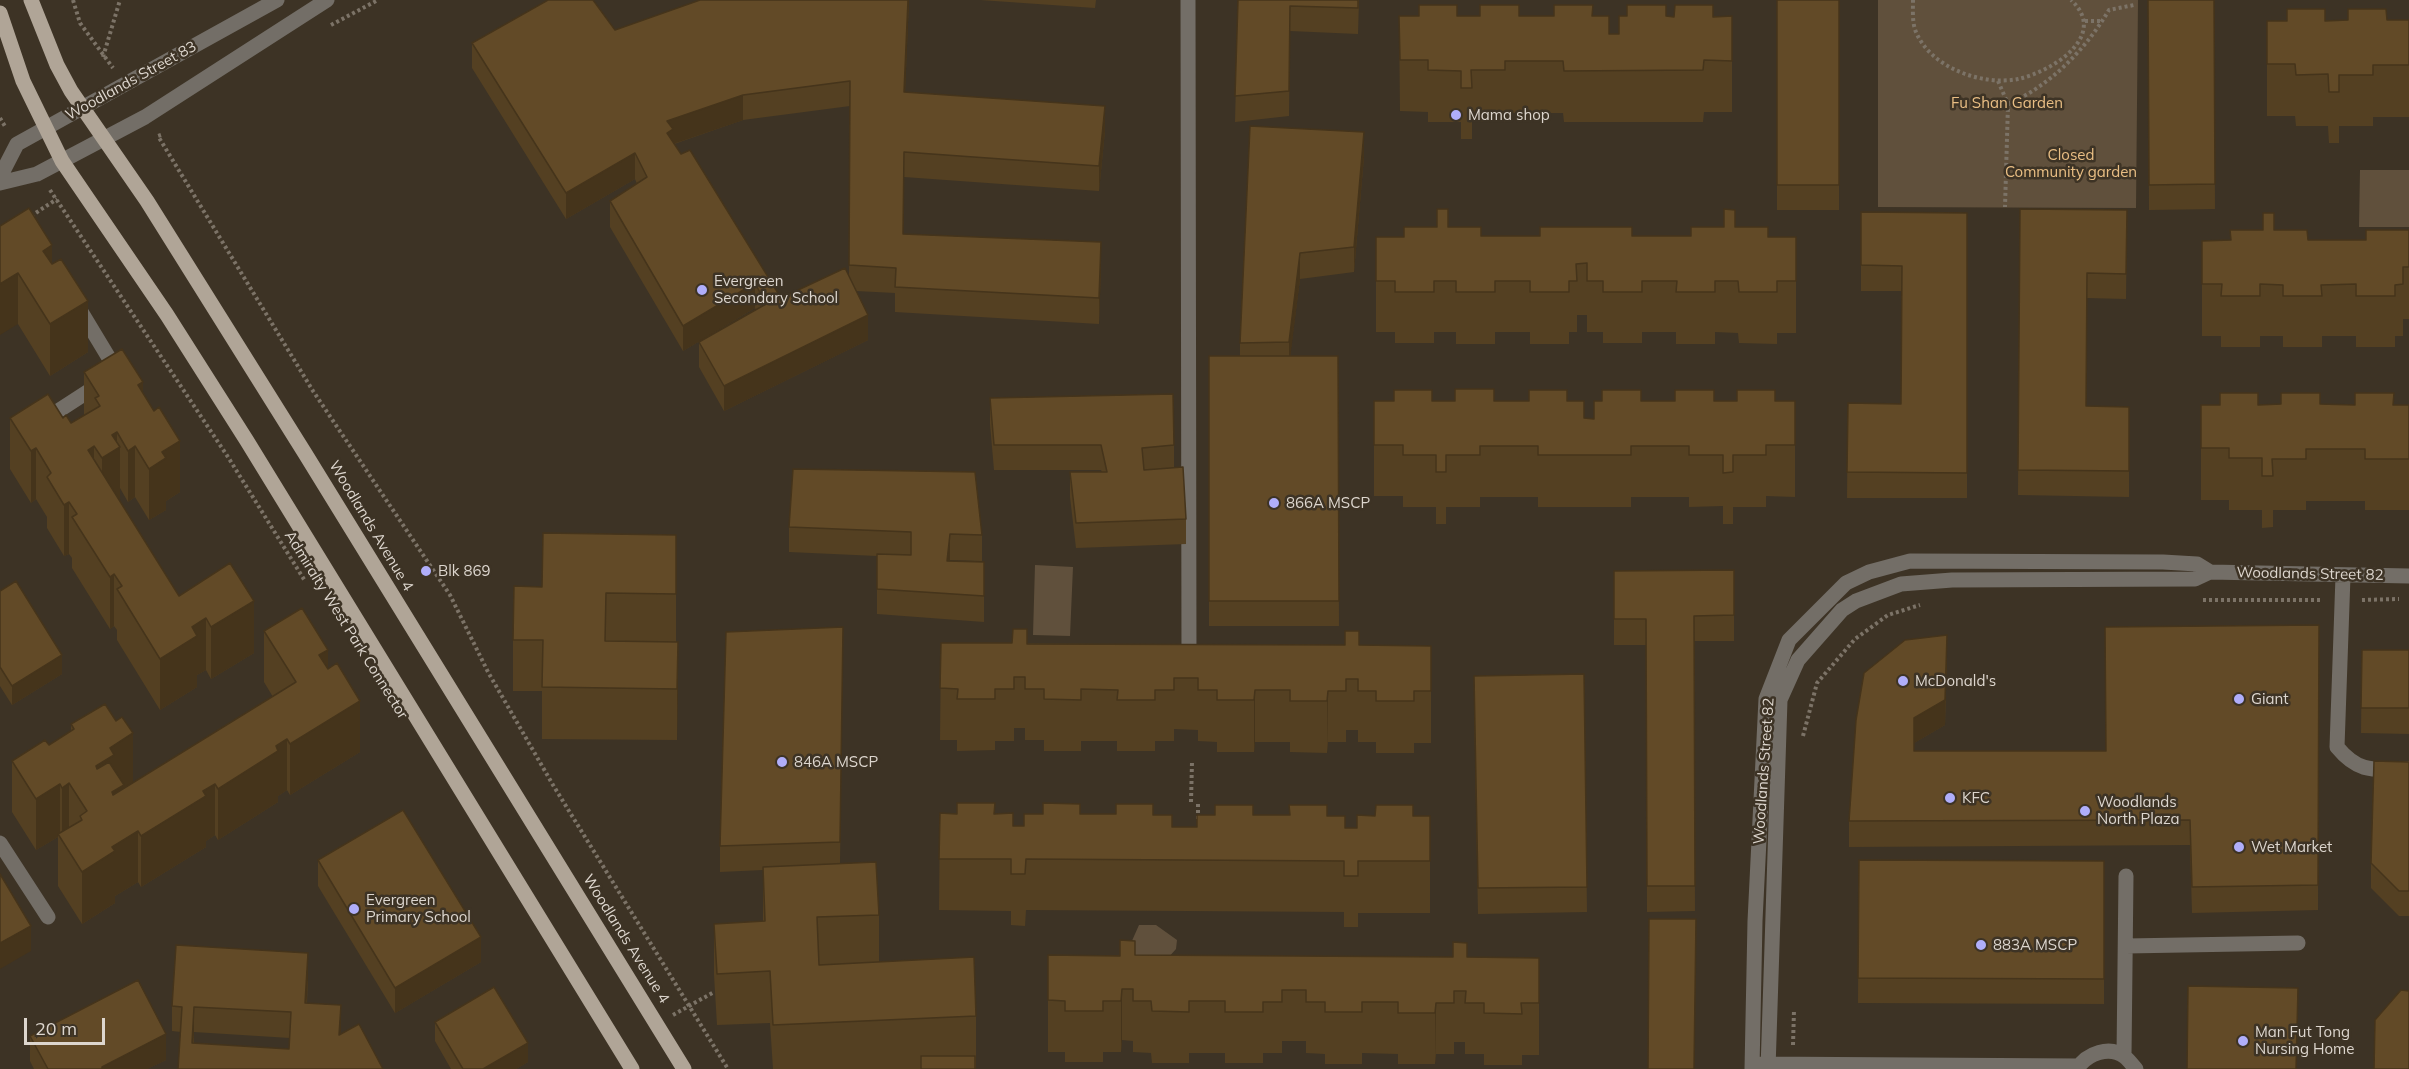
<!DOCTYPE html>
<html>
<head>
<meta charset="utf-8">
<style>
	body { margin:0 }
	#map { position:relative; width:2409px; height:1069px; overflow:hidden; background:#3d3325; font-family:Mulish,sans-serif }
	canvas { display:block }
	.scale { position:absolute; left:24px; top:1018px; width:81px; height:27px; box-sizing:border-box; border:3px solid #ddd6ce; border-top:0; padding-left:8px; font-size:18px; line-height:21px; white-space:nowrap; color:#ddd6ce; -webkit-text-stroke:4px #3d3325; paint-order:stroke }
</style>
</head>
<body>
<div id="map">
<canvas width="2409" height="1069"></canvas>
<div class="scale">20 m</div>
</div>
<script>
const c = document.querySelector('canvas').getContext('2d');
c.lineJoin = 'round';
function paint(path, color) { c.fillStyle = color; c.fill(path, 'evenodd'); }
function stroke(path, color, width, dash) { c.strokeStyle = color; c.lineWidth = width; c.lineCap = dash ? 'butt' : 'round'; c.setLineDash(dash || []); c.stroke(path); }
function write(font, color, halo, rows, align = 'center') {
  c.font = font + ' Mulish,sans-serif'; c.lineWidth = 5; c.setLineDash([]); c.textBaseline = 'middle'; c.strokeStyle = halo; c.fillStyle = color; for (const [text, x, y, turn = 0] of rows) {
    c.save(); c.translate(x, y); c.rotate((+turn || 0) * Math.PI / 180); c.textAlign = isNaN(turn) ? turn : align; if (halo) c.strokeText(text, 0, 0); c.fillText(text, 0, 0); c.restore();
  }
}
const green = new Path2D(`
	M1878,0H2138L2136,208L1878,207Z
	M2360,170H2409V227H2359Z
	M1035,565L1073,567L1070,636L1033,635Z
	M1139,925H1156L1177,940L1176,949L1151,977L1123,961Z`);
const path = new Path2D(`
	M73,0L80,23L113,68
	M1913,0C1913,10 1912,23 1916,32C1931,68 1982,86 2018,79C2051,72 2110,36 2071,0
	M2085,21H2102
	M331,25L378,0
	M103,57L120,0
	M1998,81L2008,104L2005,207
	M2008,104C2050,86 2086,49 2109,10L2134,5
	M0,118L6,128
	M161,135L158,136L313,391L450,595L488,672L553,785L728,1069
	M50,190L228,457L305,581
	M31,216L57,199
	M2203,600H2321
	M2362,600L2399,599
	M1803,736L1817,683L1855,639L1888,615L1920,605
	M1191,802L1192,762
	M1198,819V802
	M673,1015L714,992
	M1793,1045L1794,1010`);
const minor = new Path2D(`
	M1188,0L1189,664
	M0,177L17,144L277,0
	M0,183L37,174L145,117L327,0
	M41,422L115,374V368L77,305
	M2343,576L2337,747C2360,775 2376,769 2409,769
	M0,843L48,917
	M2126,946L2298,943
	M2124,1056L2126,876
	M1758,1064L2078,1066
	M1752,1069L1755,921L1766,699L1789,640L1846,583L1869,572L1910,561L2163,562L2197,564L2210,572
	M1768,1069L1780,700L1798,660L1842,610L1856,601L1901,584L1952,580L2195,579L2210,572L2409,576
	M2077,1069C2087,1053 2110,1045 2125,1057C2129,1060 2132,1065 2136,1069`);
const major = new Path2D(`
	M31,0L57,65L71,91L147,201L306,455L684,1069
	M0,13L23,81L62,161L167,315L247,441L632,1069`);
const wall = new Path2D(`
	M700,0H909L905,92L1105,131L1099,191L904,177L903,234L1101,267L1099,324L895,312V293L856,291L868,340L724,411L699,367V342L756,310L755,308L683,351L610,227V201L637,184L635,179L566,219L472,68V43L615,30ZM850,106L849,278L781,298L674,144L743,120Z
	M980,0H1096L1095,8Z
	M1238,0H1359L1358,34L1290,31L1289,116L1235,122Z
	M1777,0H1839V210H1777Z
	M2148,0H2214L2215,209L2149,210Z
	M1399,16H1593L1609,34H1619L1666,16H1732V112H1704L1703,122H1564L1563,113H1505V122H1472V139H1461V122H1428V112L1400,111Z
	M2409,20V117H2373V126H2339V143H2329L2328,126H2296L2295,116H2267V21Z
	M1364,157L1354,272L1300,279L1290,356H1338L1339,626H1209V356H1240V343Z
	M2020,209L2127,210L2126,299L2087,298L2086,406L2129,407V497L2018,495Z
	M1861,212L1967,213V498H1847L1848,403L1901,404L1902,291H1861Z
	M0,226L52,264L88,352L50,376L18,324Z
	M1448,227L1481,236H1691L1735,227L1768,237H1796V333H1777V344L1739,343L1738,333L1715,332V344H1676V332H1642V343H1603V332H1587V315H1577V332H1569V344H1530V332H1495V344H1456V332H1434V343H1395V332H1376V237H1404Z
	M2274,230L2308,240H2366L2409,230V319H2403V336H2395V347H2356V336H2322V347H2283V336H2260V347H2221V336H2202V241L2230,240Z
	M84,372L143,393L180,492L166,501V510L149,520L135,497L128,502L120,488V498L118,499L179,596L254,653L211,679L206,670L197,675V687L160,710L117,640V630L114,626L110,629L72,568V558L69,554L64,556L47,528V517L36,499L31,503L10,469V418H63L71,423L84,415Z
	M990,398L1174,445V468L1186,519V544L1076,548L1070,497V472H1102L1101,470H994L990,424Z
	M1374,401H1567L1584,418L1594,419L1641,401H1795V497L1766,496V507H1733V524H1723V506L1689,507V497H1631V507H1538V497H1480V507H1446V524H1436V507H1403V496H1374Z
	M2201,405H2409V510H2365V501H2306V510H2273V527L2262,528V510H2229V500H2201Z
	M793,469L982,535V561L950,560V561L984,562V622L877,614V556L789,552V527Z
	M676,535V642H678L677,740L542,739V691H513V640L542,587Z
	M1734,570V641H1694L1695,911L1647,912L1646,645H1614V571Z
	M0,591L62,674L12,705L0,686Z
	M2319,625L2318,910L2192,913L2190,845L1849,847V821L1947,660L1945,725L1914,743V751H2106Z
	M843,627L840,863L879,915V962L976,1016V1068H975V1069H773L770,1023L717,1025L714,975V924L763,921V870L720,872V846Z
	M264,631L328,669L360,752L290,795L287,790L278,796V802L218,840L215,835L206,841V847L141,887L138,882L115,896V903L82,924L58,886V837L36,850L12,812V761L49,745L71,731V724L133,783L273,697L264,682Z
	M941,643L1431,646V743H1414V753H1376V742H1358V730H1346V742H1328L1327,753L1290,752V742H1255L1254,752H1217V742L1198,741V730L1174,729V741H1155V751H1117V741H1081V751H1044V740H1025V728H1014V741H995V750L957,751V740H940Z
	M2362,650H2409V734L2361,733Z
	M1584,674L1587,912L1478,914L1474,701Z
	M2409,762V916H2399L2371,888V863Z
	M940,813L995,814L1013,826H1024L1080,814L1153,815L1172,827H1197L1253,815L1327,816L1345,828H1357L1413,816H1430V913H1358V927H1344V912L1026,910L1025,926L1011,925V911L939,910Z
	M318,860L481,962L395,1013L318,886Z
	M1859,860L2104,861V1004L1858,1003Z
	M1048,955L1539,958V1055H1522V1065H1484V1054H1465V1042H1454V1054H1436L1435,1064H1398V1054L1362,1053V1064H1325V1054L1306,1053V1041H1282V1053H1263V1063H1225V1053H1189V1063H1152L1151,1053L1133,1052V1041L1122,1040L1121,1052H1103V1062H1065V1052H1048Z
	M308,978L307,1003L341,1034L383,1069H178L181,1032L172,1031V1006ZM194,1032L290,1038L289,1049L194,1043Z
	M435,1022L528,1062L516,1069H451L435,1041Z
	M30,1036L166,1060L147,1069H34L30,1061Z`);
const shadedWall = new Path2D(`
	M908,0H909L904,117V92Z
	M743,95V120L673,144L667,158V121Z
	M1105,106V131L1099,191V166Z
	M1364,132V157L1354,272V247Z
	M635,153V179L566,219V193Z
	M1101,242V267L1099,324V298Z
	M52,245V296L43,251Z
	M1300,253V279L1289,367V342Z
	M18,273V324L0,335V284Z
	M755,283V308L683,351V326Z
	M88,301V352L50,376V324Z
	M868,315V340L724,411V386Z
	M143,382V434L138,385Z
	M117,432V449L120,447V498L102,509V458L112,435Z
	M180,441V492L166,501V510L149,520V469L162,452Z
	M94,446V497L88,450Z
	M135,446V497L128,502V451Z
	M36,448V499L31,503V451Z
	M69,502V554L64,556V505Z
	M950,534V560L947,586V561Z
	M114,574V626L110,629V577Z
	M254,601V653L211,679V627Z
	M206,618V670L197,675V687L160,710V659L192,627Z
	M1947,635L1945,725L1914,743V718Z
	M678,642V694L677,740V689Z
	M328,650V701L319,655Z
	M62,655V674L12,705V686Z
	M1255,690V742L1254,752V700Z
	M1328,691L1327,753V701Z
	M360,701V752L290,795V744Z
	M133,733V785L112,844L96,766L110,748Z
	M287,739V790L278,796V802L218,840V789Z
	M69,783V835L62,839V788Z
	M60,784V836L58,834V837L36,850V799Z
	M215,784V835L206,841V847L141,887V836L203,791Z
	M138,831V882L115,896V903L82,924V872L112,847Z
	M31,926V951L0,969V943Z
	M481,937V962L395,1013V988Z
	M308,953V978L305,1028V1003Z
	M1122,989V1040L1121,1052V1001Z
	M1436,1003L1435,1064V1013Z
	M341,1005V1030L339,1060V1035Z
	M194,1007V1032L192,1068V1043Z
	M166,1034V1060L147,1069H102V1067Z
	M528,1043V1062L516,1069H483Z`);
const building = new Path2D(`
	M548,0H593L615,30L700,0H908L904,92L1105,106L1099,166L904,152L903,234L1101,242L1099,298L895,287L896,268L849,265L850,81L743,95L667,121L673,129L667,133L681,154L690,150L781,298L845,268L868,315L724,386L699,342L766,304L755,283L683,326L610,201L647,177L635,153L566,193L472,43Z
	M1238,0H1358V8L1290,6L1289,91L1235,96Z
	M1777,0H1839V185H1777Z
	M2148,0H2214L2215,184L2149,185Z
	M1419,5H1457V16H1480V5H1519V16H1554V5H1593L1592,16H1609V34H1619V16H1627V5H1666V16L1674,17L1675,5H1713V17L1732,16V61L1704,60L1703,70L1564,71L1563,61H1505V70H1471L1472,88H1461V71L1428,70V60H1400L1399,16H1419Z
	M2287,9H2325V21L2348,20V9H2386L2387,20H2409V65H2373V75H2339V92H2329L2328,74L2296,75L2295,64H2267V21H2287Z
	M1250,126L1364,132L1354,247L1300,253L1289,342L1240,343Z
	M29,208L52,245L43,251L52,264L61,259L88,301L50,324L18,273L0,284V226Z
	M1437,209H1448V227H1481V236H1540V227H1632V236H1691V227H1724V209L1735,210V227H1768V237H1796V281H1777V292H1739L1738,281H1715V292H1676L1677,281H1642V292H1603V281H1587V263L1576,264L1577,281H1569V292H1530V281H1495V292H1456V281H1434V292H1395V281H1376V237H1404V227H1437Z
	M2020,209L2127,210L2126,274L2087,273L2086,406L2129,407V471L2018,470Z
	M1861,212L1967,213V473L1847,472L1848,403L1901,404L1902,266L1861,265Z
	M2263,213H2274V230H2307L2308,240H2366V230H2409V267H2403V284L2395,285V296H2356V284L2321,285L2322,296H2283V285L2260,284V296H2221L2222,284H2202V241L2231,240L2230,230H2263Z
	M122,349L143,382L138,385L154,411L159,407L180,441L162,452L166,458L149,469L135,446L128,451L117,432L112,435L120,447L102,458L94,446L88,450L179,596L230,563L254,601L211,627L206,618L192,627L197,636L160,659L117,589L122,586L114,574L110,577L72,517L77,514L69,502L64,505L47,477L51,473L36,448L31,451L10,418L48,394L63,418L66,415L71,423L100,406L95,398L99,396L84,372Z
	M1209,356H1338L1339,601H1209Z
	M1455,389H1494V401H1529V390H1567V401H1584V418L1594,419V401H1602V390H1641V401H1675V390H1714V401H1737V390H1775V401H1795V445H1766V455H1733V472L1723,473V455H1689V446H1631V455H1538V446H1480V455H1446V472H1436V455H1403V445H1374V401H1394V390H1432V401H1455Z
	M2220,393H2258V405L2281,404V393H2320V404L2355,405V393H2394L2393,405H2409V459H2365V449H2306V459H2272L2273,476H2262V458H2229V448H2201V405H2220Z
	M1173,394L1174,445L1142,448L1144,470L1183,467L1186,519L1076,523L1070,472H1107L1101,445H994L990,398Z
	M793,469L975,472L982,535L950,534L947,561L984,562V596L877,589V554L911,555V532L789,527Z
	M543,533L676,535V594L606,593L605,641L678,642L677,689L542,687L543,640H513L514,586L542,587Z
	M1734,570V615L1694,616L1695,886H1647L1646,619H1614V571Z
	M16,581L62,655L12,686L0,667V591Z
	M302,608L328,650L319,655L328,669L337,663L360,701L290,744L287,739L276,746L278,751L218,789L215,784L203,791L206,796L141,836L138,831L112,847L115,851L82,872L58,834L82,820L80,816L87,811L69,783L62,788L60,784L36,799L12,761L45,740L49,745L74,729L71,724L105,704L116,721L122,717L133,733L110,748L114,755L96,766L97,769L109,762L124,785L112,792L113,795L296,682L264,631Z
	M2319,625L2318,885L2192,887L2190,820L1849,821L1856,720L1864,673L1905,640L1947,635L1945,700L1914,718V751H2106L2105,627Z
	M843,627L840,842L720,846L726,632Z
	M1013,629H1027V644L1345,645V631H1359V645L1431,646V691H1414V701H1376V691H1358V679H1346V691H1328L1327,701H1290V690H1255L1254,700H1217V690H1198V678H1174V690H1155V700H1117L1118,690L1081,689V700L1044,699V689H1025V677H1014V689H995V699H957L958,689L940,688L941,643H1012Z
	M2362,650H2409V708H2361Z
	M1584,674L1587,887L1478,888L1474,676Z
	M2374,761L2409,762V891H2399L2371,863Z
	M957,803H995L994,814L1013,813V826H1024V814H1043V803L1080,804V814H1116V804H1153V815H1172V827H1197V815H1215V805H1253V815H1290L1289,805H1327V816H1345V828H1357V815L1375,816L1376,805H1413V816H1430V861H1358V876H1344V861L1026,859L1025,874H1011V859H939L940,813L957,814Z
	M403,810L481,937L395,988L318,860Z
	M1859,860L2104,861V979L1858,978Z
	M876,862L879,915L817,917L819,965L974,957L976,1016L773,1025L770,971L717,974L714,924L765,921L763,867Z
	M0,874L31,926L0,943Z
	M1649,919H1696L1694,1069H1648Z
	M1120,940L1135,941V955L1453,957V942L1467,943V957L1539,958V1003H1521L1522,1014L1484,1013V1003H1465L1466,991H1454V1003H1436L1435,1013H1398V1002H1362V1012H1325V1002H1306V990H1282V1002H1263V1012H1225V1001H1189V1012L1152,1011L1151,1001H1133V989H1122L1121,1001H1103V1011H1065V1001L1048,1000V955L1120,956Z
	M176,945L308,953L305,1003L341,1005L339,1035L359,1024L383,1069H178L182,1007L172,1006ZM194,1007L291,1012L289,1049L192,1043Z
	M138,980L166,1034L102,1067V1069H48L30,1036Z
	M2188,986L2298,988L2296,1069H2187Z
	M494,987L528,1043L483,1069H463L435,1022Z
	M2401,990L2409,991V1069H2374L2375,1020Z
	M921,1056H975V1069H921Z`);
const markers = [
	[1456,115,6,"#b0aefa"],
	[702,290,6,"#b0aefa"],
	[1274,503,6,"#b0aefa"],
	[426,571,6,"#b0aefa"],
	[1903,681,6,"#b0aefa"],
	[2239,699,6,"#b0aefa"],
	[782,762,6,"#b0aefa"],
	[1950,798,6,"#b0aefa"],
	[2085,811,6,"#b0aefa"],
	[2239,847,6,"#b0aefa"],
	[354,909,6,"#b0aefa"],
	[1981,945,6,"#b0aefa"],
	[2243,1041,6,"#b0aefa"]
];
const streetNames = [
	["Woodlands Street 83",131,81,-29],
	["Woodlands Avenue 4",371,526,59],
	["Woodlands Street 82",2310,574,1],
	["Admiralty West Park Connector",346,625,58],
	["Woodlands Street 82",1764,771,-86],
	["Woodlands Avenue 4",626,939,58]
];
const parkNames = [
	["Fu Shan Garden",2007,103],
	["Closed",2071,155],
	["Community garden",2071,172]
];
const poiNames = [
	["Mama shop",1468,115],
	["Evergreen",714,281],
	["Secondary School",714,298],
	["866A MSCP",1286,503],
	["Blk 869",438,571],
	["McDonald's",1915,681],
	["Giant",2251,699],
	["846A MSCP",794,762],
	["KFC",1962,798],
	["Woodlands",2097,802],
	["North Plaza",2097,819],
	["Wet Market",2251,847],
	["Evergreen",366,900],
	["Primary School",366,917],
	["883A MSCP",1993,945],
	["Man Fut Tong",2255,1032],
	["Nursing Home",2255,1049]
];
paint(green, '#60503c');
stroke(path, '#7c7367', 4, [3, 3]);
stroke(minor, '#736e67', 15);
stroke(major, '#b0a597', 15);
paint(wall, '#544022');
paint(shadedWall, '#45341b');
paint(building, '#624a27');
stroke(building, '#45341b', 1.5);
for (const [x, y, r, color] of markers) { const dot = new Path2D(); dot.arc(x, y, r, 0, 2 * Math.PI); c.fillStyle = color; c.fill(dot); stroke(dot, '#3d3325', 2); }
write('15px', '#ddd6ce', '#3d3325', streetNames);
write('15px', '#e9be84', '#3d3325', parkNames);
write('15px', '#ddd6ce', '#3d3325', poiNames, 'left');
</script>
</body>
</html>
